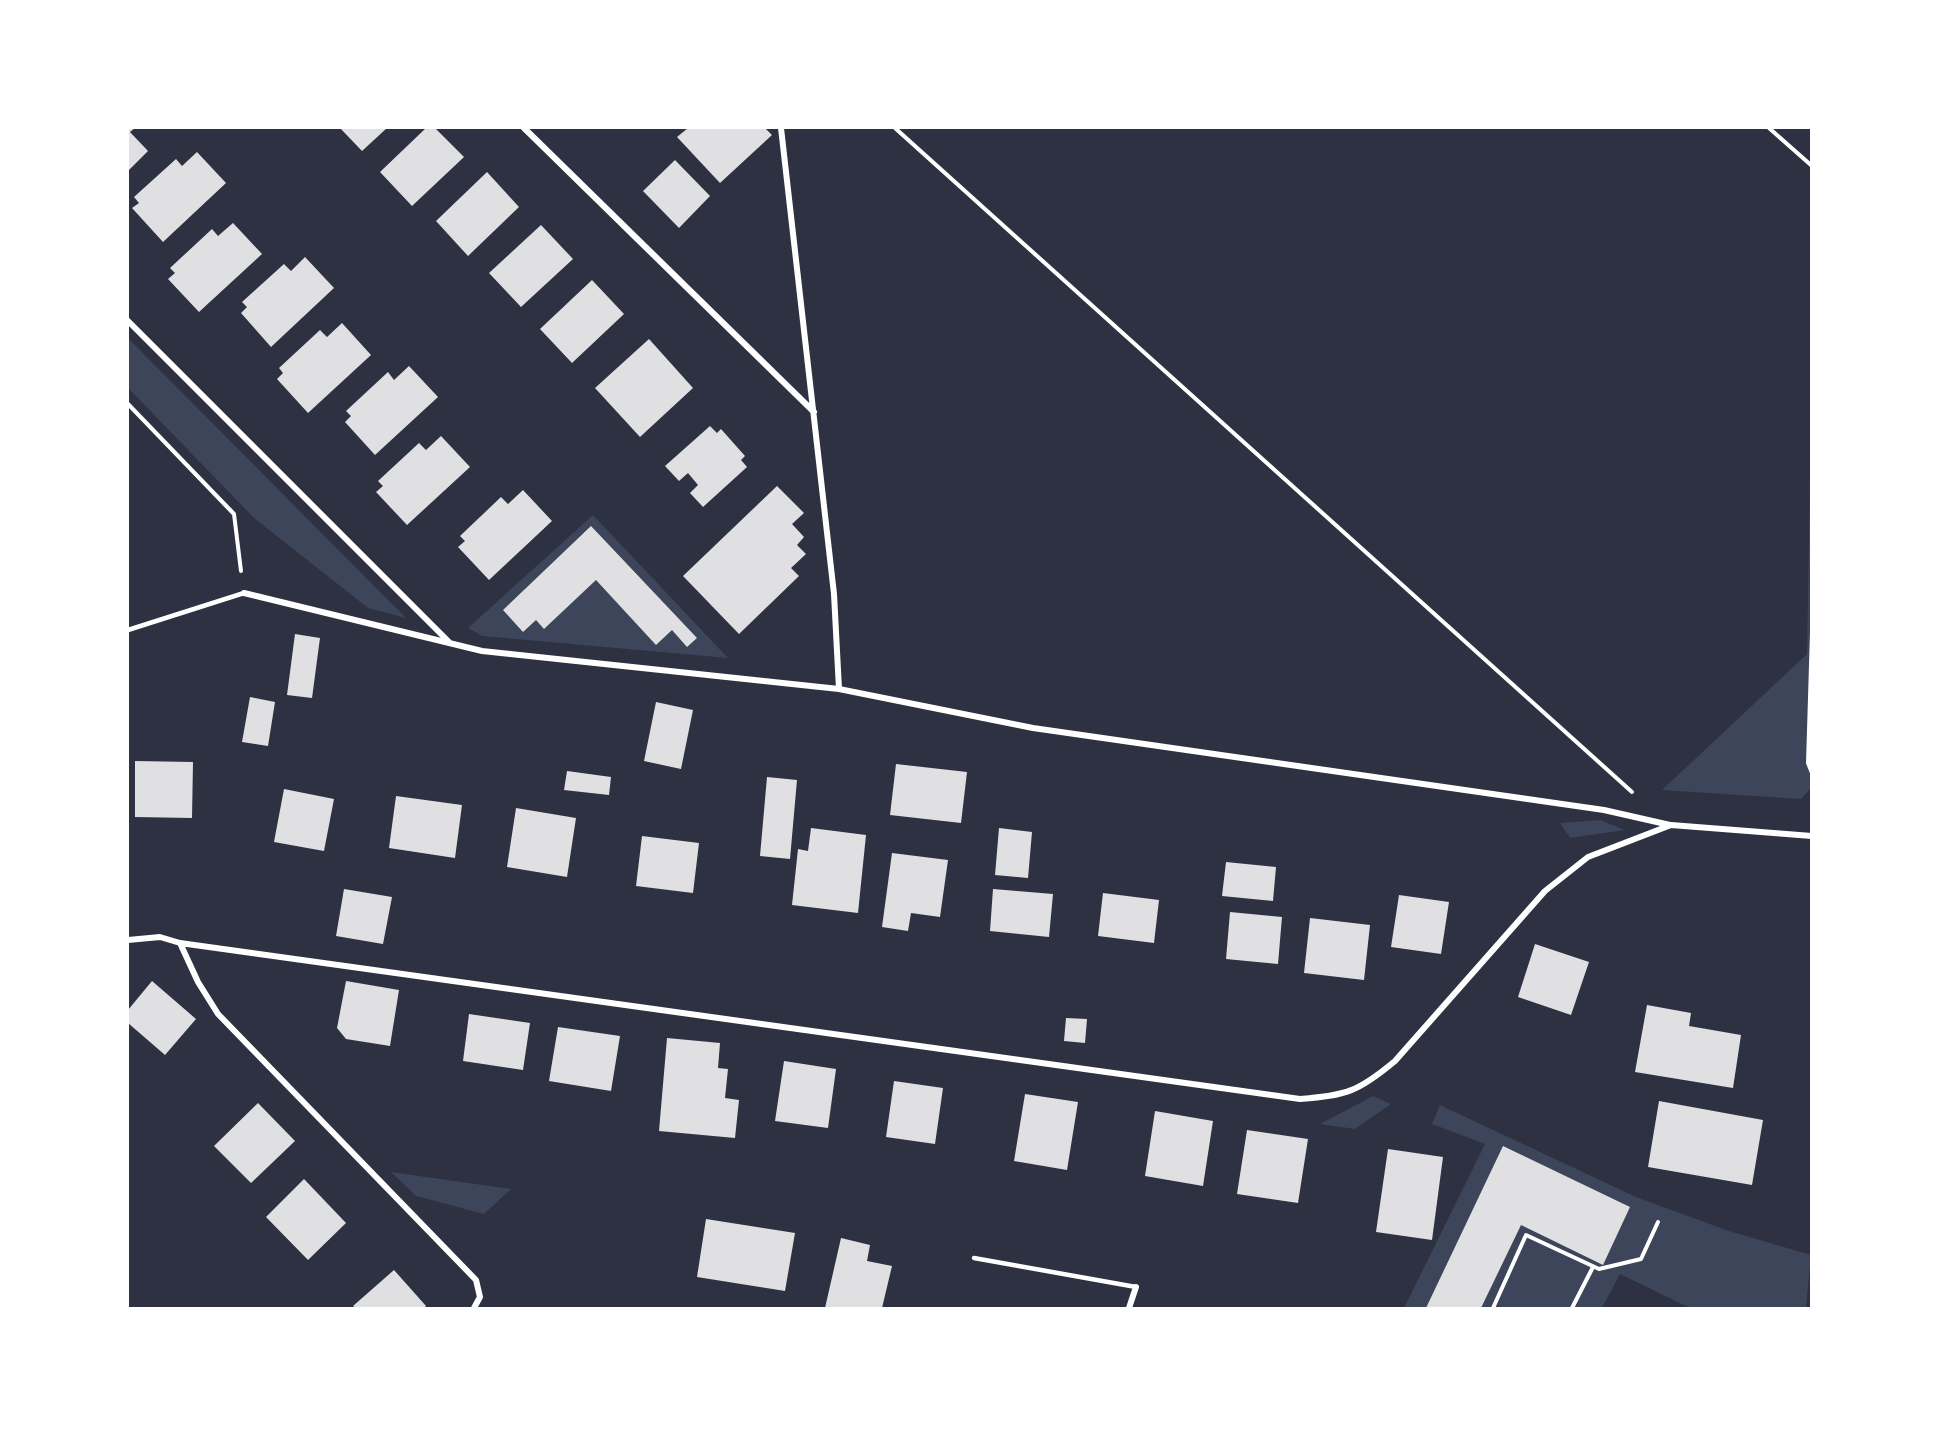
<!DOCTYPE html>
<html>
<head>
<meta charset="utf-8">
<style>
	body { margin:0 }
	#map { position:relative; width:1939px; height:1436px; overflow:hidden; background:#2d3142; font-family:"Times New Roman",serif }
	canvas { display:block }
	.frame { position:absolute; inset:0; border:129px solid #fff; pointer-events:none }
</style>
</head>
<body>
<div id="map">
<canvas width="1939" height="1436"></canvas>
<div class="frame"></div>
</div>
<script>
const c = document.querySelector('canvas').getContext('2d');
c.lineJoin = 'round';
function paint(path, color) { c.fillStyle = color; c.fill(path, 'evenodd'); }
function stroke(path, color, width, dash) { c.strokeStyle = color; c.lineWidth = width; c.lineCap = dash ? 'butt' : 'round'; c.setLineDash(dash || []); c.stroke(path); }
const green = new Path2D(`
	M128,338L406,618L368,608L254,518L128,388Z
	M1811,411V788L1801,799L1662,790L1807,654Z
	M593,515L728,658L482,636L468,628Z
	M1600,820L1625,830L1570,838L1560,823Z
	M1373,1096L1391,1104L1355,1129L1320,1124Z
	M1440,1105L1636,1197L1729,1231L1811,1255L1806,1308H1690L1620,1274L1602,1308H1404L1485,1144L1432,1124Z
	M391,1172L511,1189L484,1214L416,1196Z`);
const building = new Path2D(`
	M128,128H135L130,132L148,151L128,171Z
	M340,128H387L362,151Z
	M426,128H435L464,157L412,206L380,172Z
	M688,128H765L772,135L720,183L677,137Z
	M197,152L226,183L163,242L132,208L139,203L134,197L176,159L182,166Z
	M675,160L710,196L679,228L643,191Z
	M487,172L519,207L468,256L436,221Z
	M233,223L262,254L199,312L168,279L175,273L170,268L212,229L218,236Z
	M541,225L573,259L521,307L489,273Z
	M305,257L334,288L271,347L241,313L247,307L242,302L284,264L291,271Z
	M592,280L624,314L572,363L540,329Z
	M342,323L371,355L308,413L277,379L283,373L279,368L320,330L327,337Z
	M649,339L693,388L640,437L595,388Z
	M409,366L438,397L375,455L345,422L351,416L346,411L388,372L394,380Z
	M710,426L717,433L721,429L745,456L741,460L747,467L703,507L690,493L698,485L688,473L679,481L665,466Z
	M441,436L470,467L407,525L376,492L383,486L378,481L419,443L426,450Z
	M777,486L804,513L792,524L804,537L797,545L806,554L791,568L799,576L739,634L683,576Z
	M523,490L552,521L489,580L458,547L465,541L460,536L501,497L508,504Z
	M591,526L697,638L687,647L672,630L656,645L596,580L544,629L536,620L523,632L503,610Z
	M295,634L320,638L312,698L287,695Z
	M250,697L275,702L268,746L242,742Z
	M656,702L693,710L681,769L644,761Z
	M135,761L193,762L192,818L135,817Z
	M896,764L967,772L961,823L890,815Z
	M567,771L611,777L609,795L564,790Z
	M767,777L797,780L790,859L760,856Z
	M284,789L334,799L324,851L274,842Z
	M396,796L462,805L455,858L389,848Z
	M516,808L576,818L567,877L507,867Z
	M811,828L866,835L858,913L792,905L798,849L808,851Z
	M999,828L1032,832L1028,878L995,875Z
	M642,836L699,843L693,893L636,886Z
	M892,853L948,860L940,917L911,913L908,931L882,927Z
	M1226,862L1276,867L1273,901L1222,896Z
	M344,889L392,897L383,944L336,936Z
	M993,889L1053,894L1049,937L990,931Z
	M1103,893L1159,900L1154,943L1098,936Z
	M1399,895L1449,902L1441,954L1391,947Z
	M1230,912L1282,917L1278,964L1226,959Z
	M1310,918L1370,925L1364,980L1304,973Z
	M1535,944L1589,962L1571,1015L1518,997Z
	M152,981L196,1019L165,1055L128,1023V1010Z
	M346,981L399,990L390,1046L346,1039L337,1028Z
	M1647,1005L1691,1013L1689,1026L1741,1035L1733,1088L1635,1072Z
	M469,1014L530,1023L523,1070L463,1061Z
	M1066,1018L1087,1019L1085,1043L1064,1041Z
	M558,1027L620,1036L611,1091L549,1081Z
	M667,1038L720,1043L718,1068L728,1069L725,1098L739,1100L735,1138L659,1131Z
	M784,1061L836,1069L828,1128L775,1121Z
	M894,1081L943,1088L935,1144L886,1137Z
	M1025,1094L1078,1102L1067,1170L1014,1161Z
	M1659,1101L1763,1120L1752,1185L1648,1167Z
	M258,1103L295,1141L251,1183L214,1146Z
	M1155,1111L1213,1121L1203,1186L1145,1176Z
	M1247,1130L1308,1139L1298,1203L1237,1194Z
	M1503,1146L1630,1207L1603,1265L1521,1225L1481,1308H1426Z
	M1388,1149L1443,1157L1432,1240L1376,1232Z
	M304,1179L346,1223L308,1260L266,1217Z
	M706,1219L795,1233L785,1291L697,1277Z
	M841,1238L870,1245L867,1261L892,1266L882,1308H825Z
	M394,1270L426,1306L424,1308H356L353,1306Z`);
const path = new Path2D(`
	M895,128L1632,792
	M1769,128L1812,166
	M128,404L234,514L241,571
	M1812,632L1808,763L1812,773
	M1493,1308L1526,1235L1599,1269L1641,1259L1658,1222
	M1572,1308L1593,1267`);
const service = new Path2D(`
	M128,630L244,593
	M974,1258L1136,1287`);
const minor = new Path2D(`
	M524,128L814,412
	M781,128L834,594L839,689
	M128,321L450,643
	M244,593L482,651L839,689L1033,728L1604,810L1670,825
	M128,940L160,937L180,943L1300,1099C1347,1095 1358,1092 1395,1061L1545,891L1588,857L1671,825L1812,836
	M180,943L198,982L218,1014L476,1280L480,1297L474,1308
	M1129,1308L1136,1287`);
paint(green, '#3c4559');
paint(building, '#e0e0e3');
stroke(path, '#fff', 4);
stroke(service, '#fff', 4.5);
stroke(minor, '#fff', 6);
</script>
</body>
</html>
